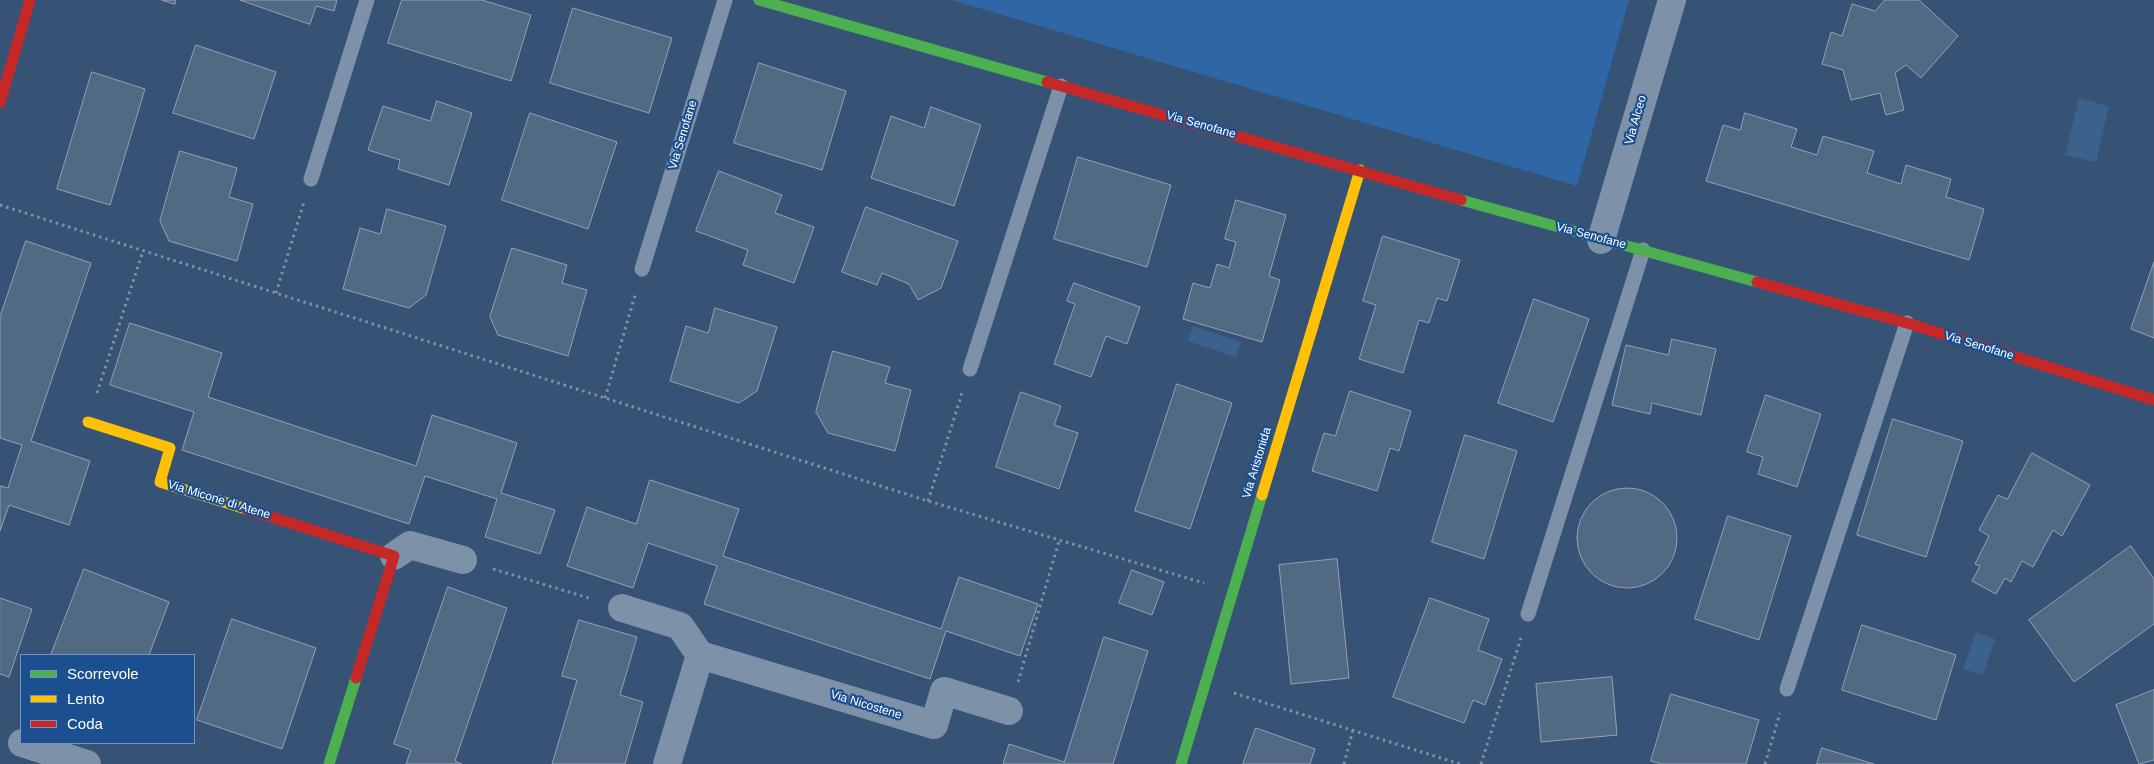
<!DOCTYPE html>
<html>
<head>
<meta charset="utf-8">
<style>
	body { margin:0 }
	#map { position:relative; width:2154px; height:764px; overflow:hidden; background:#365274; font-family:Arial,sans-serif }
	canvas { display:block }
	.legend { position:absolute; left:20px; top:654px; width:175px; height:90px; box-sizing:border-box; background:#1b4f8f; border:1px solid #7695bc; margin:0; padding:6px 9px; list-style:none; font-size:15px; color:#fff }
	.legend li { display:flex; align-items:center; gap:10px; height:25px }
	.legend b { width:25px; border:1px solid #7695bc }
</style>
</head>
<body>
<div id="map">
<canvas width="2154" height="764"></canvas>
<ul class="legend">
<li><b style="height:6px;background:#4caf50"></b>Scorrevole</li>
<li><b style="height:6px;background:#ffc107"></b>Lento</li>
<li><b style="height:6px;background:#c62828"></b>Coda</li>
</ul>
</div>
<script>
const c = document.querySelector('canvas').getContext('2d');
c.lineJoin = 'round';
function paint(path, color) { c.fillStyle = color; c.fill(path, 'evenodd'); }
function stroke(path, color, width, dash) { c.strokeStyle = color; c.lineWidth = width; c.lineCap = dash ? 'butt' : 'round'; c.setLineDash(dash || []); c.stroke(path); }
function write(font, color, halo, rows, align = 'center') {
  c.font = font + ' Arial,sans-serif'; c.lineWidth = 4.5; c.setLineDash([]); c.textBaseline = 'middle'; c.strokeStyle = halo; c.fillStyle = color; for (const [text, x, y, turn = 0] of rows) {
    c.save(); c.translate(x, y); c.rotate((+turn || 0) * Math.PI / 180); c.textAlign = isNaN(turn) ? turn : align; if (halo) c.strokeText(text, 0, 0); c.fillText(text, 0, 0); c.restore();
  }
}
const green = new Path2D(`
	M952,0H1629L1577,186Z`);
const water = new Path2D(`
	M2079,98L2109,106L2096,162L2065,155Z
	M1193,326L1241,342L1236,357L1188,341Z
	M1976,632L1995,639L1983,675L1963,669Z`);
const building = new Path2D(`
	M162,0H176L175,4Z
	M240,0H337L334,11L316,6L310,24Z
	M402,0H482L531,15L511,81L388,43Z
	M1885,0H1919L1958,36L1921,78L1906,65L1895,73L1904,110L1886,115L1880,93L1851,100L1843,70L1822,64L1831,32L1842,36L1852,4L1875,11Z
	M573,8L672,38L649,113L550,83Z
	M196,45L276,72L254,139L173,113Z
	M759,63L846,91L822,170L734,143Z
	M92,72L145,89L110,205L57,189Z
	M437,101L472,113L449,185L398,169L400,160L368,150L383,106L430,121Z
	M931,107L981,125L954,206L871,178L891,116L924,128Z
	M530,113L617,142L588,229L502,200Z
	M1745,113L1797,129L1791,147L1817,155L1823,136L1874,151L1867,173L1901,184L1906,165L1951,179L1946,197L1984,209L1969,260L1706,181L1723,125L1740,130Z
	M180,151L237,168L229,197L253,204L237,261L169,241L160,221Z
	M1078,157L1171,185L1147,267L1054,239Z
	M719,171L782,195L775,213L814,227L794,283L743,265L748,250L696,231Z
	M1236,200L1286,215L1269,276L1280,280L1262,342L1183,319L1193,283L1210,288L1217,264L1229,268L1236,242L1225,239Z
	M866,207L958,241L941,288L918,300L909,284L882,273L877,285L842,272Z
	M387,209L446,226L426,295L409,308L343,289L360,228L380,234Z
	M1383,236L1460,260L1447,301L1437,298L1429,323L1419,320L1403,373L1359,359L1376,305L1363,301Z
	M26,241L91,263L31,441L90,461L69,525L9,505L0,531V486L8,488L22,445L0,438V317Z
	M512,248L567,265L562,283L587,290L568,356L498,335L490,317Z
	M2154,262V338L2131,329Z
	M1074,283L1140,307L1127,344L1106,336L1091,377L1054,364L1075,304L1067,301Z
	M1534,299L1589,319L1553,422L1498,403Z
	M715,308L777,327L757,391L739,403L670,381L686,326L708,333Z
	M130,323L222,353L208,397L416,466L432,415L517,443L501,493L555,510L540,554L485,537L497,499L425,476L409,524L182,450L194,412L110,385Z
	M1672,339L1716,349L1701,415L1652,403L1650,414L1612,405L1626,345L1668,355Z
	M833,351L890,367L885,383L911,390L895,451L828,433L816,412Z
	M1177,384L1232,403L1190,529L1135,511Z
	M1350,391L1411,411L1399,451L1390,448L1377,491L1312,471L1324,433L1335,436Z
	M1021,392L1061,406L1054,425L1078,433L1059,489L996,467Z
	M1766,395L1821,414L1797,487L1758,474L1763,457L1747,452Z
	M1893,419L1963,441L1926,557L1857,535Z
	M1465,435L1517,451L1484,559L1432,542Z
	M2032,453L2090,485L2062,536L2053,530L2033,567L2022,561L2011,582L2005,578L1996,594L1972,581L1980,566L1975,564L1989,536L1979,530L1998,495L2007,499Z
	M650,480L739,509L723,556L941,629L959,577L1038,604L1020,656L946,631L930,679L704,604L717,566L648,543L633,588L567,566L587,507L636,524Z
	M1577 538a50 50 0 1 1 100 0a50 50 0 1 1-100 0Z
	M1728,516L1791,536L1759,640L1695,619Z
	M2131,546L2154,579V624L2074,682L2029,620Z
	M1337,559L1349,678L1291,684L1279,565Z
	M84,569L169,602L149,655H51Z
	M1132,570L1164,582L1152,615L1119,603Z
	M448,587L507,608L455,761L462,764H406L411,750L394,744Z
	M0,598L32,609L9,677L0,674Z
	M1430,598L1489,619L1478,650L1502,659L1485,705L1473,700L1464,723L1393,697Z
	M232,619L316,648L282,749L197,720Z
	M579,620L637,637L620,695L643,702L625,764H552L577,680L562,676Z
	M1862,625L1956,655L1936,720L1842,690Z
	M1104,637L1148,651L1113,764H1003L1009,744L1064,762Z
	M1612,677L1617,735L1541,742L1536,684Z
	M2154,690V760L2139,764L2116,705Z
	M1671,694L1759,720L1746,764H1662L1651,761Z
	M1256,728L1315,749L1310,764H1243Z
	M1822,748L1874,764H1817Z`);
const path = new Path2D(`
	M0,205L928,501L1204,583
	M276,293L304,202
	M97,393L143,251
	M605,398L636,292
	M928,501L962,393
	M493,569L592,599
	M1018,682L1059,541
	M1234,693L1460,764
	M1344,764L1353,730
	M1481,764L1521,638
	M1765,764L1780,713`);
const lane = new Path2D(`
	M311,179L367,0
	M642,269L725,0
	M970,369L1061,86
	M1528,614L1643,250
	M1787,689L1907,323`);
const street = new Path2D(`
	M1601,240L1672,0
	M394,556L410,545L463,560
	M622,608L680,626L700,655
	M22,743L87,764
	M667,764L700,655L934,725L944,691L1009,711`);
const fast = new Path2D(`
	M759,0L1047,82
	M1461,200L1757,282
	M329,764L356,678
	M1181,764L1262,495`);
const slow = new Path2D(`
	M88,422L170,448L160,482L246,509
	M1262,495L1360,170`);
const jam = new Path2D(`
	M1047,82L1461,200
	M0,103L30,0
	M1757,282L1907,323L2154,400
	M246,509L394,556L356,678`);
const streetNames = [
	["Via Alceo",1636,120,-74],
	["Via Senofane",1201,125,16],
	["Via Senofane",683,135,-73],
	["Via Senofane",1591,236,15],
	["Via Senofane",1979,346,17],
	["Via Aristonida",1257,463,-73],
	["Via Micone di Atene",219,500,17],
	["Via Nicostene",866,705,17]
];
paint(green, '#2f66a5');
paint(water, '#3b618d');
paint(building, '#526984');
stroke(building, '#92a2b6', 1);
stroke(path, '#7d92a8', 3, [2.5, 4]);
stroke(lane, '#7d92a8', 15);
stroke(street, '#7d92a8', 28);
stroke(fast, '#4caf50', 11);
stroke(slow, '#ffc107', 11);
stroke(jam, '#c62828', 11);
write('12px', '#fff', '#1b4f8f', streetNames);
</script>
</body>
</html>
